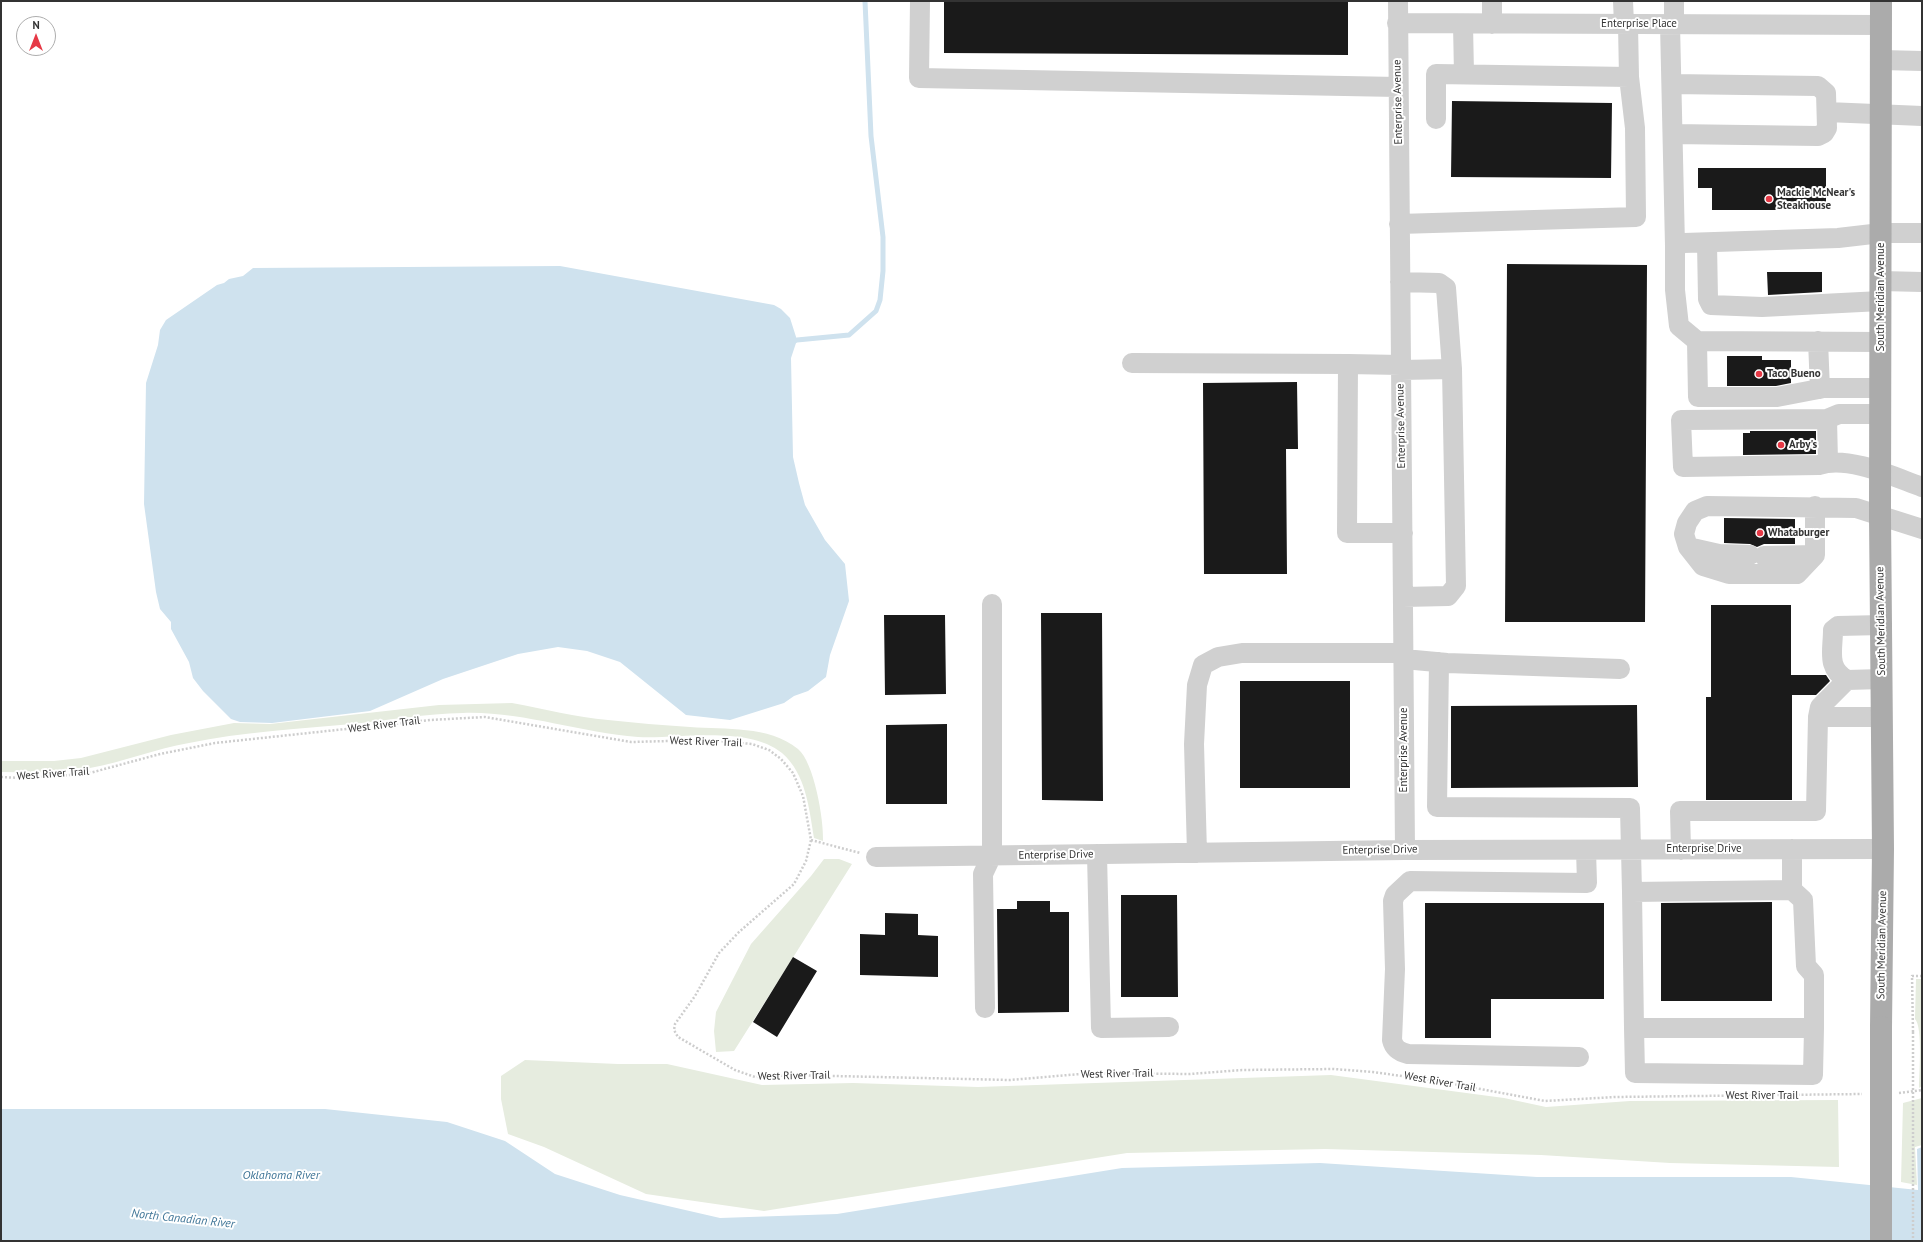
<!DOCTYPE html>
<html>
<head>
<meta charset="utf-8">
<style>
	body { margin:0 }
	#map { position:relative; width:1923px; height:1242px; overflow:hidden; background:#fff; font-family:"PT Sans",sans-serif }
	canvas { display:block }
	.frame { position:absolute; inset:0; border:2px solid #333; pointer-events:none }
	.north { position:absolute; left:16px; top:16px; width:40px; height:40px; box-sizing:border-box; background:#fff; border:1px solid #adadad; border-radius:50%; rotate:0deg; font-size:11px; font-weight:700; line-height:16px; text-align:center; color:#333 }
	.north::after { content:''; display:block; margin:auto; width:14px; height:18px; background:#e63946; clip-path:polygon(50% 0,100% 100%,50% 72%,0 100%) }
</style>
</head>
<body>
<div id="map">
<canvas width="1923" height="1242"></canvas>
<div class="frame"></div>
<div class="north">N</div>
</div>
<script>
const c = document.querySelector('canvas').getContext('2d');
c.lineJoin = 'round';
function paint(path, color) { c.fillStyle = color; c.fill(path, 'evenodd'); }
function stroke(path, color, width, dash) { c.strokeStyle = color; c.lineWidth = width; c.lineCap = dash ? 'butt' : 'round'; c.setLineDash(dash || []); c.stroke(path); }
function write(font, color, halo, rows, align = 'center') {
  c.font = font + ' "PT Sans",sans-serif'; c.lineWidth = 4; c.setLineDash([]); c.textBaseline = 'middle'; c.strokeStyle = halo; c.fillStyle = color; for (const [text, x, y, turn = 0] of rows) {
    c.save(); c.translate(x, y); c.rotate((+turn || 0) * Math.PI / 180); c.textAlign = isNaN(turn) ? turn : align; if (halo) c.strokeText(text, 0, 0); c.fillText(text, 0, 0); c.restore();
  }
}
const green = new Path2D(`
	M512,703C544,709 576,717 608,720C635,723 662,725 690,727C726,730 768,725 798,749C814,762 824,820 823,841L814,838C809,808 806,774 782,753C747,725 681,739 638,737C580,733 522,711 463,713C426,714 389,720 352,724C298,729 242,732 189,743C155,749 123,762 90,768C61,774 30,772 1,772V761H54L81,758L171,735L234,723L270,724L439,705Z
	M824,859H839L852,864L734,1051L716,1052L714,1031L716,1012L751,944L811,876Z
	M1916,979H1922V1086L1919,1088C1919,1075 1923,1027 1915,1019Z
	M525,1060L618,1064H667L762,1085L853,1083L978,1087L1331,1075L1504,1098L1546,1107L1630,1101L1838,1100L1839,1167L1670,1163L1541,1155L1325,1149L1127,1153L764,1211L646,1194L544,1147L508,1134L501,1099V1076Z
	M1922,1098V1145L1915,1147L1917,1185L1901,1182L1903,1103Z`);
const water = new Path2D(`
	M560,266L774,305L781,309L790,318L797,340L791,358L793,457L799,483L805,505L825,540L845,564L849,601L830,655L826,677L808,691L794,696L784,703L730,720L686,715L620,662L587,651L558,647L518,654L443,679L370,711L272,723L240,722L231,719L203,691L193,678L189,662L171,629V622L160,609L156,592L144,504L146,383L158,345L160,330L166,320L217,285L224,283L229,279L243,276L253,268Z
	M1,1109H325L447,1122L505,1141L555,1174L620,1195L720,1218L837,1214L1122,1168L1320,1163L1537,1177H1791L1918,1190L1917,1149L1922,1147V1241H1Z`);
const stream = new Path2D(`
	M792,342L797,340L849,335L876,311L880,300L883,271V237L871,136L865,1`);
const building = new Path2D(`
	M944,1H1348V55L944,53Z
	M1452,101L1612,103L1611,178L1451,177Z
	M1698,168H1826V210H1712V188H1698Z
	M1507,264L1647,265L1645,622H1505Z
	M1767,272H1822V292L1768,295Z
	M1727,356H1762V360H1791V383L1776,386H1727Z
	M1297,382L1298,449H1286L1287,574H1204L1203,383Z
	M1750,431H1816V454L1743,455V433H1750Z
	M1724,518L1795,519V544H1764L1757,547L1750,544L1724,543Z
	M1711,605H1791V675H1826L1830,681L1816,695H1792V800H1706V697H1711Z
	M1041,613H1102L1103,801L1042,800Z
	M884,615H945L946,694L885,695Z
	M1240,681H1350V788H1240Z
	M1637,705L1638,787L1451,788V706Z
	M947,724V804H886V725Z
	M1121,895H1177L1178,997H1121Z
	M1017,901H1050V912H1069V1012L998,1013L997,909H1017Z
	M1772,902V1001H1661V903Z
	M1425,903H1604V999H1491V1038H1425Z
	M885,913L918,914V935L938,936V977L860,975V934L885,935Z
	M793,957L817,971L777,1037L753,1022Z`);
const path = new Path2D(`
	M1,777L22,778L86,774L160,754L215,743L430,720L485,717L631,742L707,740L752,744L769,750L781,759L793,773L803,796L811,840L806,861L794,884L739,932L719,953L695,996L675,1024L674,1030L678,1037L735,1070L755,1077L791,1075L1010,1080L1092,1073L1190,1074L1242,1070L1334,1069L1373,1072L1437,1081L1545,1101L1615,1097L1862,1094
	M811,840L860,853
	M1913,1032L1912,976H1922
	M1899,1093L1922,1090`);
const minor = new Path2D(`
	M920,1L919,78L1398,87
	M1398,1L1405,850
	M1492,1V24
	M1623,1L1624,24
	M1674,1V24
	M1397,23L1881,25
	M1463,24L1464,74
	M1670,24L1675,246
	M1881,60L1922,61
	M1672,84L1818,86L1826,93L1827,128L1824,133L1818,136L1673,134
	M1827,112L1922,116
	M1436,119V74L1629,77
	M1399,224L1636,217L1635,128L1629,77L1628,25
	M1707,243L1708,299L1711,305L1762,307L1881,301
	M1881,281L1922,282
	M1400,282L1439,283L1446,288L1452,369
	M1697,341L1679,326L1675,290V246L1684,243L1838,238L1881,233H1922
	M1818,341L1820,389
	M1132,363L1348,364
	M1401,365L1348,364L1347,533H1403
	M1401,370L1452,369L1456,586L1448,596L1403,597
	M1881,388H1824L1777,397H1698L1697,341L1881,342
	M1881,414H1839L1827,419L1681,420L1683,467L1819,465C1848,455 1894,477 1922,487
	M1827,419L1828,462
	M1815,506V555L1797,574H1729L1703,566L1688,547L1684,534L1687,523L1695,511L1707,506L1856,508L1922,529
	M1688,547L1719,554L1750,555
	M1764,556L1815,555
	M1404,659L1447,663L1620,669
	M1439,662L1437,807L1630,808L1632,892L1792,890V849
	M1847,680C1826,668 1833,651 1833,630L1838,626L1882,625
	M1818,717L1820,707L1847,680L1882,679
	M1681,850L1680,811H1816L1818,717H1882
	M1197,853L1194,744L1197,685L1203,665L1218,657L1242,653H1404
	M1097,854L1101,1028L1169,1027
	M876,857L1405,850L1883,849
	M1632,892L1634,1028H1814V975L1806,966L1803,900L1792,890
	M985,1008L983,874L992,855V604
	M1634,1028L1635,1073L1813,1075L1814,1028
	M1579,1057L1408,1054C1400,1052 1394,1049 1392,1040L1395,969L1393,901L1395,895L1410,881L1587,883L1586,850`);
const major = new Path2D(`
	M1881,1027L1883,849L1880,516L1881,1`);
const pathBridge = new Path2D(`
	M1913,1032V1241`);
const majorBridge = new Path2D(`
	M1881,1027V1241`);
const markers = [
	[1769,199,4,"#e63946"],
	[1759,374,4,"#e63946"],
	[1781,445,4,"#e63946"],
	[1760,533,4,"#e63946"]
];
const streetNames = [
	["Enterprise Place",1639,24],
	["Enterprise Avenue",1398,102,-91],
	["South Meridian Avenue",1881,297,-90],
	["Enterprise Avenue",1401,426,-91],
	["South Meridian Avenue",1881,621,-91],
	["West River Trail",384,725,-7],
	["West River Trail",706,742,2],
	["Enterprise Avenue",1404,750,-90],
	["West River Trail",53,774,-4],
	["Enterprise Drive",1704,849],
	["Enterprise Drive",1380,850,-1],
	["Enterprise Drive",1056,855,-1],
	["South Meridian Avenue",1882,945,-89],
	["West River Trail",1117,1074,-1],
	["West River Trail",794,1076,-1],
	["West River Trail",1440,1082,10],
	["West River Trail",1762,1096]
];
const poiNames = [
	["Mackie McNear's",1777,193],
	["Steakhouse",1777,206],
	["Taco Bueno",1767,374],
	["Arby's",1789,445],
	["Whataburger",1768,533]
];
const waterNames = [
	["Oklahoma River",281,1176],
	["North Canadian River",183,1219,6]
];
paint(green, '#e6ecdf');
paint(water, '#cfe2ee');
stroke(stream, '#cfe2ee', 5);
paint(building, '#1a1a1a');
stroke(path, '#cdcdcd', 2.5, [2, 2]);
stroke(minor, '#d0d0d0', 20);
stroke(major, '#ababab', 22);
stroke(pathBridge, '#cdcdcd', 2.5, [2, 2]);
stroke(majorBridge, '#ababab', 22);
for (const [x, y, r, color] of markers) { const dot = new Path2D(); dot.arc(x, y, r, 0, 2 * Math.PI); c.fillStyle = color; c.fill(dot); stroke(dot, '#fff', 1.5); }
write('11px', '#333', '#fff', streetNames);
write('bold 11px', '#333', '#fff', poiNames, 'left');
write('italic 12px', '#3f7597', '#fff', waterNames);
</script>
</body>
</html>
